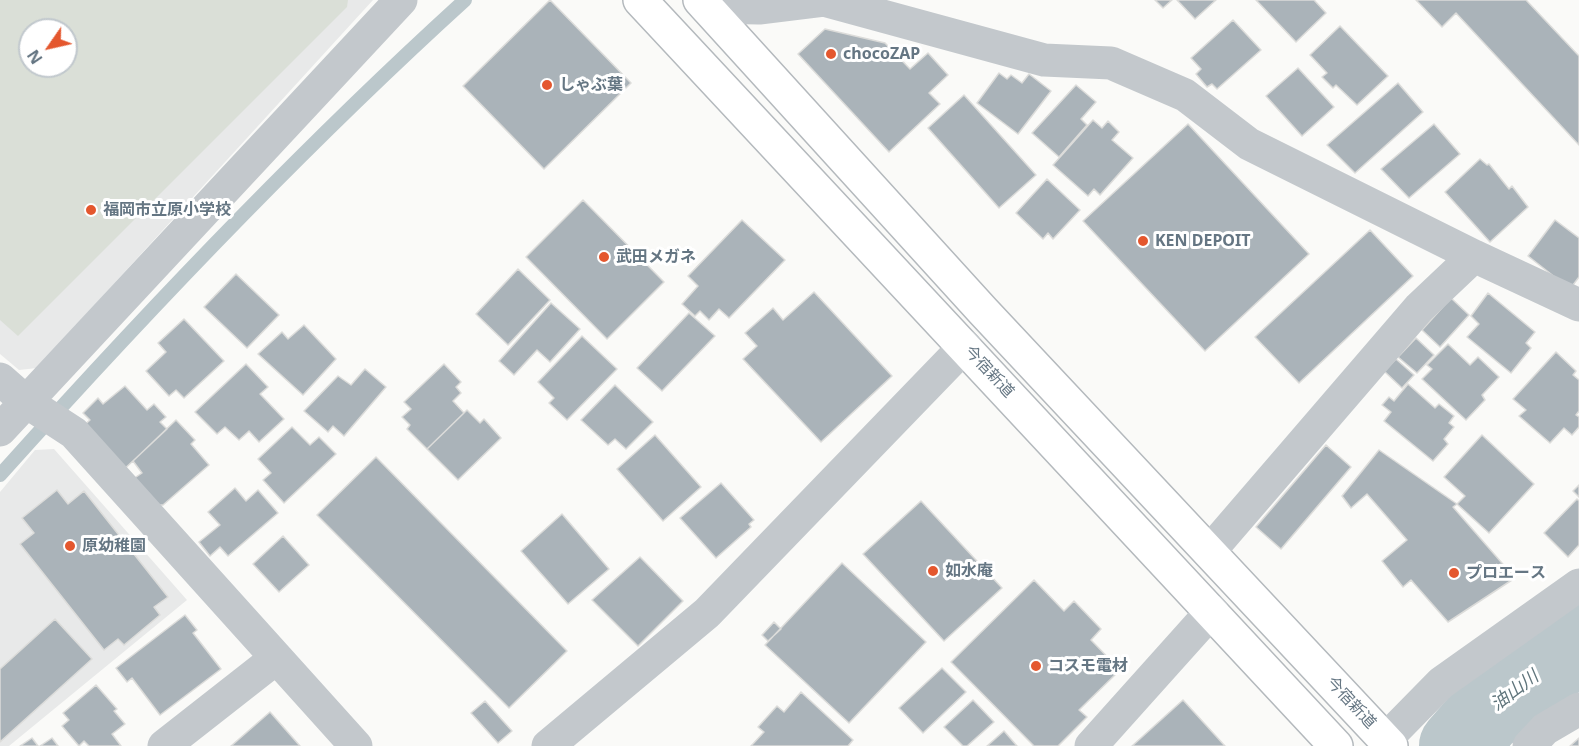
<!DOCTYPE html>
<html>
<head>
<meta charset="utf-8">
<style>
	body { margin:0 }
	#map { position:relative; width:1579px; height:746px; overflow:hidden; background:#fafaf8; font-family:"Noto Sans",sans-serif }
	canvas { display:block }
	.north { position:absolute; left:18px; top:18px; width:60px; height:60px; box-sizing:border-box; background:#fff; border:2px solid #c1c8cd; border-radius:50%; rotate:236deg; font-size:16px; font-weight:700; line-height:24px; text-align:center; color:#657683 }
	.north::after { content:''; display:block; margin:auto; width:21px; height:27px; background:#e4572e; clip-path:polygon(50% 0,100% 100%,50% 72%,0 100%) }
</style>
</head>
<body>
<div id="map">
<canvas width="1579" height="746"></canvas>
<div class="north">N</div>
</div>
<script>
const c = document.querySelector('canvas').getContext('2d');
c.lineJoin = 'round';
function paint(path, color) { c.fillStyle = color; c.fill(path, 'evenodd'); }
function stroke(path, color, width, dash) { c.strokeStyle = color; c.lineWidth = width; c.lineCap = dash ? 'butt' : 'round'; c.setLineDash(dash || []); c.stroke(path); }
function write(font, color, halo, rows, align = 'center') {
  c.font = font + ' "Noto Sans","Noto Sans JP",sans-serif'; c.lineWidth = 6; c.setLineDash([]); c.textBaseline = 'middle'; c.strokeStyle = halo; c.fillStyle = color; for (const [text, x, y, turn = 0] of rows) {
    c.save(); c.translate(x, y); c.rotate((+turn || 0) * Math.PI / 180); c.textAlign = isNaN(turn) ? turn : align; if (halo) c.strokeText(text, 0, 0); c.fillText(text, 0, 0); c.restore();
  }
}
const built = new Path2D(`
	M0,0H373L37,368L19,370L0,354ZM30,30H66V66H30Z
	M54,449L187,600L9,746H0V492L35,450Z`);
const green = new Path2D(`
	M0,0H348L347,7L18,336L0,320ZM30,30H66V66H30Z`);
const stream = new Path2D(`
	M0,475C147,311 302,148 465,0`);
const river = new Path2D(`
	M1458,746L1485,715L1579,643`);
const building = new Path2D(`
	M550,0L631,83L544,169L463,86Z
	M1155,0H1172L1163,8Z
	M1177,0H1216L1195,19Z
	M1256,0H1314L1326,13L1296,42Z
	M1416,0H1526L1579,56V145L1456,13L1442,27Z
	M1233,20L1261,50L1217,89L1212,84L1207,87L1196,74L1201,69L1191,58Z
	M1340,26L1388,76L1357,105L1336,85L1333,88L1322,77L1327,73L1310,55Z
	M825,29L885,43L910,69L928,53L948,75L929,93L940,104L889,152L798,54Z
	M1298,68L1334,107L1302,136L1266,96Z
	M999,73L1007,79L1011,75L1022,83L1029,74L1051,91L1018,134L977,103Z
	M1398,83L1423,112L1355,173L1327,145Z
	M1076,85L1096,102L1081,119L1087,125L1059,157L1032,133Z
	M964,95L1036,175L999,208L928,128Z
	M1093,120L1102,128L1108,121L1119,132L1112,140L1133,158L1100,195L1094,189L1088,196L1053,165Z
	M1188,124L1309,254L1205,351L1083,221Z
	M1434,124L1460,154L1409,198L1381,169Z
	M1480,159L1487,165L1489,164L1509,189L1512,186L1528,207L1490,242L1445,192Z
	M1047,179L1080,210L1053,239L1048,233L1043,239L1016,213Z
	M583,200L664,282L607,339L526,257Z
	M742,220L785,260L729,318L719,309L709,320L700,311L695,316L682,304L698,286L688,276Z
	M1555,220L1579,238V277L1570,289L1528,256Z
	M1370,230L1413,276L1299,383L1255,337Z
	M518,269L550,300L508,345L476,314Z
	M236,274L279,315L247,348L204,307Z
	M814,292L892,376L821,442L743,359L757,346L745,333L773,308L783,320Z
	M1488,293L1535,332L1526,343L1531,348L1511,373L1467,337L1479,324L1471,316Z
	M1451,298L1469,315L1440,347L1422,330Z
	M551,303L580,329L550,362L537,350L514,375L499,361Z
	M689,313L715,336L662,391L637,368Z
	M184,319L224,361L184,398L176,390L169,396L146,371L166,352L158,343Z
	M304,325L336,359L303,395L258,354L282,332L288,339Z
	M582,336L617,369L567,420L549,403L554,398L538,382Z
	M1416,338L1434,355L1417,373L1398,357Z
	M1448,344L1470,365L1478,357L1499,377L1482,395L1485,400L1466,420L1422,379L1432,369L1427,365Z
	M1556,352L1576,371L1573,375L1579,380V411L1576,415L1579,417V427L1572,435L1564,428L1550,443L1519,416L1526,410L1513,399Z
	M1396,359L1414,375L1402,388L1384,371Z
	M246,364L268,387L260,394L284,419L259,442L249,431L239,440L225,427L217,434L195,412Z
	M444,364L461,382L456,387L461,393L453,401L464,413L427,449L407,429L410,425L402,417L411,409L404,402Z
	M365,369L386,387L344,436L333,426L328,432L304,411L338,376L351,385Z
	M1408,384L1435,408L1439,404L1454,416L1449,423L1454,427L1444,439L1448,444L1433,461L1384,421L1391,412L1382,405L1389,397L1394,401Z
	M615,385L653,422L626,449L615,439L608,445L581,420Z
	M125,386L147,410L154,404L166,417L160,422L167,429L119,474L80,429L90,420L83,413L98,398L103,404Z
	M467,410L480,423L484,419L501,438L458,480L427,449Z
	M176,420L195,440L191,444L209,465L163,505H157L133,479L142,473L133,461Z
	M292,427L310,445L319,437L336,454L284,503L263,480L271,473L258,459Z
	M655,435L701,487L663,521L617,469Z
	M1482,435L1534,484L1489,533L1457,504L1465,496L1444,477Z
	M1326,445L1351,467L1281,549L1256,527Z
	M1379,450L1457,504L1453,507L1515,578L1448,622L1411,580L1403,587L1382,561L1407,540L1367,494L1351,508L1342,496Z
	M376,457L567,651L509,708L317,515Z
	M721,483L754,520L749,524L751,527L716,558L680,518Z
	M1579,485V497L1573,491Z
	M235,488L246,501L258,490L278,513L228,556L220,547L210,556L199,542L220,525L208,512Z
	M57,490L68,504L84,491L168,597L154,607L160,615L124,645L118,639L104,650L20,544L34,533L22,518Z
	M1577,499L1579,501V545L1568,557L1544,533Z
	M921,501L1002,588L944,641L863,554Z
	M562,514L609,569L568,604L521,551Z
	M283,536L309,565L279,592L253,564Z
	M640,557L683,601L638,646L592,600Z
	M842,563L926,642L849,723L765,645Z
	M1034,580L1064,611L1074,601L1101,629L1091,640L1120,670L1079,710L1087,717L1058,746H1034L951,662Z
	M185,615L197,630L193,633L221,669L160,715L132,678L127,682L116,668Z
	M55,619L92,659L0,742V669Z
	M774,622L781,629L768,641L762,635Z
	M942,668L966,692L923,733L899,708Z
	M96,685L117,709L114,711L125,724L112,734L121,746H89L84,741L79,746L62,726L69,720L63,713Z
	M801,692L853,740L848,746H751L764,732L758,727L777,706L784,712Z
	M973,700L994,722L967,746H963L944,727Z
	M1183,700L1225,746H1132Z
	M485,701L512,731L498,743L471,713Z
	M270,712L300,746H231Z
	M1004,731L1017,746H987Z
	M32,738L38,746H20Z
	M52,738L58,746H40Z
	M1579,738V746H1570Z`);
const minor = new Path2D(`
	M706,7L759,8L824,0L1044,60L1111,63L1185,95L1249,144L1474,256L1579,305
	M0,379L25,401L74,433L356,746
	M0,430L401,0
	M1209,552L1419,308L1474,256
	M1385,740L1441,683L1579,585
	M164,746L275,659
	M548,746L707,613L965,346
	M1091,746L1212,611
	M1529,746L1545,729L1579,709`);
const trunk = new Path2D(`
	M640,0L1336,746
	M700,0L983,311L1391,746`);
const markers = [
	[831,54,6,"#e4572e"],
	[547,85,6,"#e4572e"],
	[91,210,6,"#e4572e"],
	[1143,241,6,"#e4572e"],
	[604,257,6,"#e4572e"],
	[70,546,6,"#e4572e"],
	[933,571,6,"#e4572e"],
	[1454,573,6,"#e4572e"],
	[1036,666,6,"#e4572e"]
];
const poiNames = [
	["chocoZAP",843,54],
	["しゃぶ葉",559,85],
	["福岡市立原小学校",103,210],
	["KEN DEPOIT",1155,241],
	["武田メガネ",616,257],
	["原幼稚園",82,546],
	["如水庵",945,571],
	["プロエース",1466,573],
	["コスモ電材",1048,666]
];
const streetNames = [
	["今宿新道",989,372,47],
	["今宿新道",1351,703,47]
];
const waterNames = [
	["油山川",1515,691,-37]
];
paint(built, '#e8e9e9');
paint(green, '#dadfd7');
stroke(stream, '#bbc7cb', 14);
stroke(river, '#bbc7cb', 78);
paint(building, '#aab3b9');
stroke(building, '#dcdcda', 1.5);
stroke(trunk, '#b4b9bd', 36);
stroke(minor, '#c3c8cc', 33);
stroke(trunk, '#fff', 33);
for (const [x, y, r, color] of markers) { const dot = new Path2D(); dot.arc(x, y, r, 0, 2 * Math.PI); c.fillStyle = color; c.fill(dot); stroke(dot, '#fff', 2); }
write('bold 16px', '#657683', '#fff', poiNames, 'left');
write('16px', '#657683', '#fff', streetNames);
write('italic 18px', '#60757c', '#fff', waterNames);
</script>
</body>
</html>
